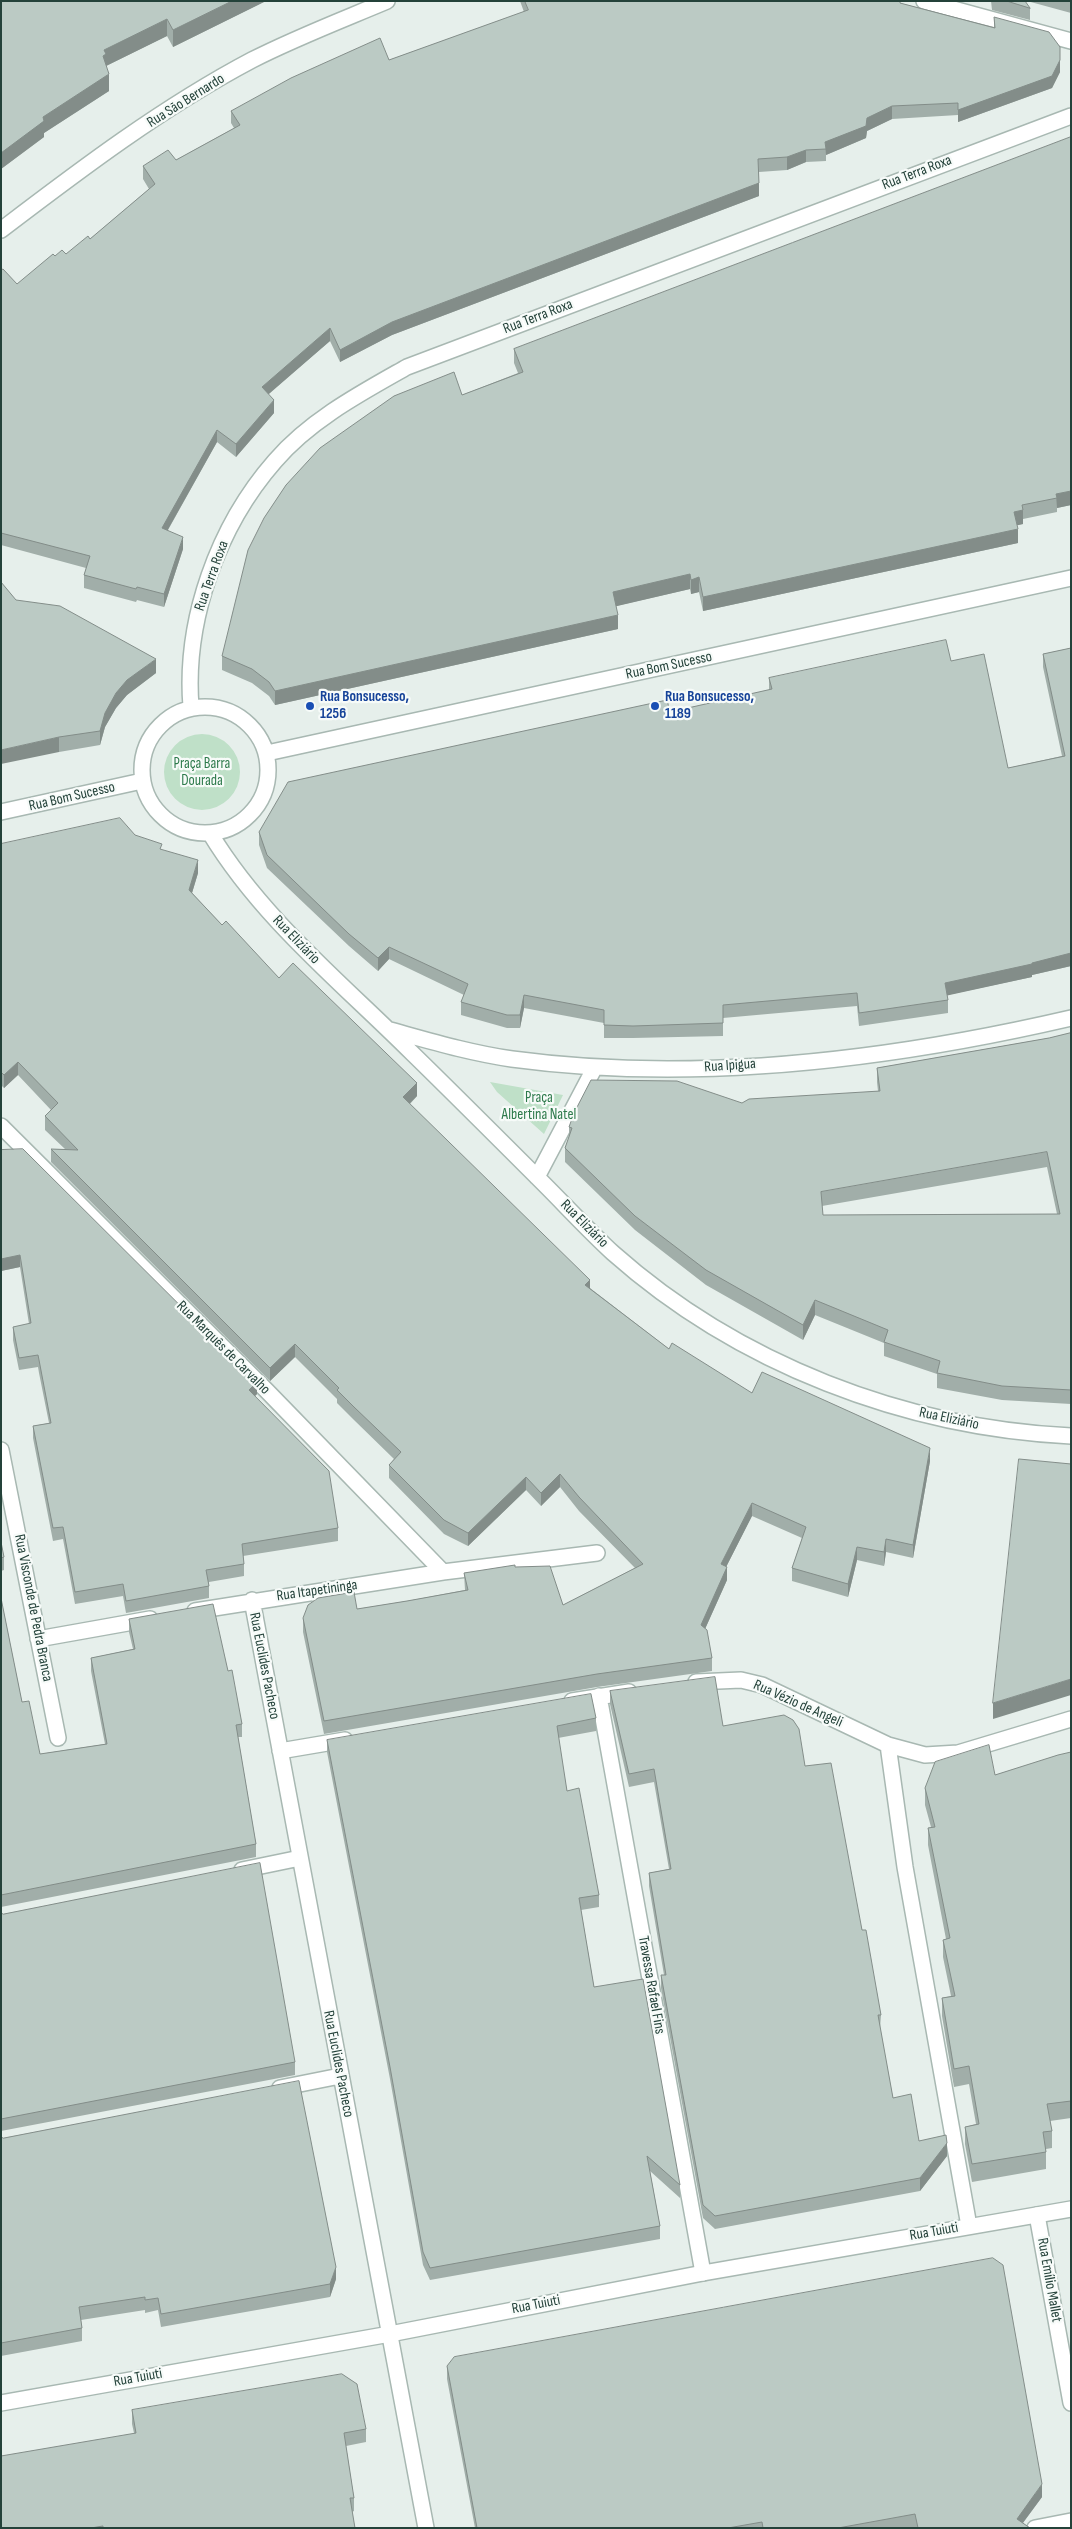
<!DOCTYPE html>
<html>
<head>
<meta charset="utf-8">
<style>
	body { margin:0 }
	#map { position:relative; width:1072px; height:2529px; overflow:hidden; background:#e6efeb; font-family:"Sofia Sans Condensed",sans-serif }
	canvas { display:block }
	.frame { position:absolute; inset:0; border:2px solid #24423a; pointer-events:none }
</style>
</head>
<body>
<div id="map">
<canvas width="1072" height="2529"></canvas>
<div class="frame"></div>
</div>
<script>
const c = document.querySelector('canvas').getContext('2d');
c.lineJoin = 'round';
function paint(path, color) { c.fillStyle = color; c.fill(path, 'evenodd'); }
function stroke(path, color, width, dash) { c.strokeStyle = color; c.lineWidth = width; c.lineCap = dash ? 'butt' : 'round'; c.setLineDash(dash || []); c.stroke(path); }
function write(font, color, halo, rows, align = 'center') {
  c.font = font + ' "Sofia Sans Condensed",sans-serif'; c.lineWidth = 4.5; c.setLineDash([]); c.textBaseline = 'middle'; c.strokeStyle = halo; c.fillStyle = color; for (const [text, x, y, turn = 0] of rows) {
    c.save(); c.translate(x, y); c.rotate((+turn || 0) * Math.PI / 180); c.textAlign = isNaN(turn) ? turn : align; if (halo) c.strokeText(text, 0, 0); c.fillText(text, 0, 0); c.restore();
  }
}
const green = new Path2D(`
	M164 772a38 38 0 1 1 76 0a38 38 0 1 1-76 0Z
	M490,1082L563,1095L544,1134L497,1092Z`);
const minor = new Path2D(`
	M924,1L1071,41
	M142 770a63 63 0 1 1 126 0a63 63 0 1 1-126 0Z
	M191,707C184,620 218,526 275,461C310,420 361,393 407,367L1071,116
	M267,753L1071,578
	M1,812L142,781
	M210,833C262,919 342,983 412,1053C456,1096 500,1140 544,1184C567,1207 589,1231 613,1253C738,1364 905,1428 1071,1436
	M390,1030C430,1041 470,1053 512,1059C697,1084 890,1060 1071,1018
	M1,1126L267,1391L443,1572
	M537,1177L595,1067
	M1,1450L58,1738
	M252,1600L426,2528
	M195,1611L443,1572L597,1553
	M38,1639L150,1619
	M696,1682L741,1680L762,1685L888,1745L925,1755L958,1753L1071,1719
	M599,1696L703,2273
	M572,1701L629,1692
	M888,1745L905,1867L969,2226
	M280,1751L345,1740
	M242,1870L300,1858
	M280,2088L340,2076
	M1037,2215L1071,2403
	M1035,2528L1071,2521`);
const tertiary = new Path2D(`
	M1,230C81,169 163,107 252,60C295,38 342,20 387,1
	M1,2403L390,2334L703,2273L1071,2209`);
const wall = new Path2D(`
	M1,1H266L173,47L167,36L106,66L109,91L44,133V137L1,169Z
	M520,1H900V3L994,27V17L1060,72L1052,88L958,122V115L892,119L867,131L866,138L826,155V161L806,162L787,170L759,172V196L392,335L340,362L330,341L268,394L274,413L236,457L217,442L168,530L183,549L164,607L137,600L136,602L84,588V575L86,568L1,545V270L17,284L55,256L66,254L90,239L149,189L143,179V166L176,160L234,128L231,123V111L389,60L524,12Z
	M991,1H1025L1030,8V20L992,10Z
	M1027,1H1071V13Z
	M1071,137V505L1057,508V512L1023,519V524L1017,525L1018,543L703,611L699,592L691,594L690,589L616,606L618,629L275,705L269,696L252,683L222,670V656L462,395L518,373L514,363V349Z
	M16,600L156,673L127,695L116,708L105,727L100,745L59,752Z
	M1071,648V966L1032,975V977L947,995L948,1000V1013L859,1026L857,1006L723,1018V1036L633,1038H604V1023L524,1008L520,1028H507L461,1015V1002L464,995L389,959L378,971L349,946L267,868L259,845V832L670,712L769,690V678L951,661L1008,768L1062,756L1043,667V654Z
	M135,835L162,850L198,873L192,893L222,925L279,978L417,1096L410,1104L590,1288L669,1349L752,1393L930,1461L913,1558L886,1552L884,1566L857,1560L848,1597L792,1581V1568L802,1538L752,1516L726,1567L727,1580L705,1629L712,1658V1671L597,1687L324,1734L303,1632V1618L357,1609L407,1601L465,1590L464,1573L515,1567L563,1605L635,1568L579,1511L560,1487L541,1506L526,1490L468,1546L444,1534L389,1478V1465L394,1459L354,1420L337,1403V1399L295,1357L270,1381L51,1162V1149H65L45,1130V1116L51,1110L18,1075L4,1088L1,1085V844Z
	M1071,1033V1404L1002,1400L937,1388V1374L884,1356V1343L815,1315L803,1340L706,1285L635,1230L565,1162V1148L569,1137V1127L742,1103L878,1091L877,1082V1068L1049,1038ZM1047,1167L1057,1214L823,1215L822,1206Z
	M1,1150L257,1394L255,1396L338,1528V1541L243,1556L244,1564V1576L209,1582V1598L126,1613L123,1596L75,1604L63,1539L53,1541L33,1438V1426L49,1423L39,1373L38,1367L19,1370L13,1340V1327L29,1324L20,1267L1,1271Z
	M1,1542L4,1557V1570L1,1571Z
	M1,1598L22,1702L40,1754L105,1744L91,1671V1658L133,1649L129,1632V1619L228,1671L242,1724V1737H238L256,1844V1857L1,1907Z
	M610,1691L723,1726L805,1766L862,1930L881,2015L880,2028L893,2098L919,2141L947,2156L920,2191L715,2229L703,2218L661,1988V1975H664L649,1886V1873L669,1869L654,1782L629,1787L610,1704Z
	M596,1718V1731L558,1738L567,1791L599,1895V1907L581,1910L594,1987L680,2185V2198L650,2171L660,2226V2239L430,2280L423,2265L390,2079L327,1752V1740Z
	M1071,1752V2118L1050,2121L1052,2131V2148L1046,2149V2169L972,2182L965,2144V2127L976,2124L969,2084L954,2087L942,2016V1998L951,1996L943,1957V1940L946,1939L928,1845V1828L931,1827L925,1805V1788L995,1775Z
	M1,1913L295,2062V2075L1,2131Z
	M1,2137L336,2279L330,2297L161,2327L158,2310L145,2313V2310L81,2320L82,2328V2341L1,2356Z
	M447,2366L1042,2497L1023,2523L1030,2528H915V2527L909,2528H475L447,2379Z
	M132,2410L366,2429V2442L346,2446L354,2498V2511L352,2512L355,2528H1L134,2433L132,2424Z`);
const shadedWall = new Path2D(`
	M232,1H266L173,47V30Z
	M167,19V36L106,66L103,56L104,50Z
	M1060,60V72L1052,88L958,122V110Z
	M109,74V91L44,133V137L1,169V153L43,117Z
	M892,106V119L867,131L866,138L826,155L825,142L867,118Z
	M806,150V162L787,170V157Z
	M759,183V196L392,335L340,362V350L392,322Z
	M330,328V341L262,400V387Z
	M274,400V413L236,457V444Z
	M217,430V442L162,540V528Z
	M1071,491V505L1057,508L1056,494Z
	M1023,510V524L1014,526V512Z
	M1018,529V543L703,611V597Z
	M183,537V549L164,607V594Z
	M690,574V589L613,607V592Z
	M699,577V592L691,594V580Z
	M618,615V629L275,705V691Z
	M156,659V673L127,695L116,708L105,727L100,745V731L105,713L116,693L127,680Z
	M59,737V752L1,764V750Z
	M198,860V873L189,903V890Z
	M389,947V959L378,971V958Z
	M1071,953V966L1032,975V977L945,996V983Z
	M524,995V1008L520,1028V1015Z
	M18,1062V1075L4,1088V1075Z
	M417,1083V1096L403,1110V1097Z
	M20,1255V1267L1,1271V1259Z
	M590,1280V1293L585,1285Z
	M815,1300V1315L803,1340V1325Z
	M295,1344V1357L270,1381V1368Z
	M257,1382V1394L249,1402V1390Z
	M930,1448V1461L913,1558V1545Z
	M560,1474V1487L541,1506V1493Z
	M526,1477V1490L468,1546V1533Z
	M752,1503V1516L721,1577V1564Z
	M886,1539V1552L884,1566V1552Z
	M857,1547V1560L848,1597V1584Z
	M727,1567V1580L701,1638V1625Z
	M1071,1679V1695L993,1719V1703Z
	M947,2143V2156L920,2191V2178Z
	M336,2267V2279L330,2297V2284Z
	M1042,2484V2497L1019,2528L1017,2519Z`);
const building = new Path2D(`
	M1,1H232L173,30L167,19L104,50L106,54L103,56L109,74L43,117L44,121L1,153Z
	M525,1H900V3L995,28L994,17L1049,32L1060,47V60L1052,76L958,110V103L892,106L867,118L866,126L825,142L826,149L806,150L787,157L758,159L759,183L392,322L340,350L330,328L262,387L274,400L236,444L217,430L162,528L183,537L164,594L137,587L136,589L84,575L90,556L1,533V270L3,269L17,284L53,254L55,256L62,250L66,254L88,236L90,239L155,184L143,166L168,150L176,160L240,125L231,111L291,78L380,38L389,60L528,10Z
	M1007,1H1025L1030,8Z
	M1071,137V491L1056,494L1057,498L1022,505L1023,510L1014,512L1018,529L703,597L699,577L691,580L690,574L613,592L618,615L275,691L269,682L252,669L222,656L248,550L264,518L286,485L320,448L394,396L454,372L462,395L523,372L514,349Z
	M1,582L16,600L60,606L156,659L127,680L116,693L105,713L100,731L59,737L1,750Z
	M946,640L951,661L984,654L1008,768L1065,756L1043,654L1071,648V953L1032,963V964L945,983L948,1000L859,1013L857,993L723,1005V1023L633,1026L604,1025V1010L524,995L520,1015H507L461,1002L468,984L389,947L378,958L349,934L267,855L259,832L288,782L667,700L670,712L772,689L769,678Z
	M120,818L135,835L162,844L160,849L198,860L189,890L222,925L226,921L279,978L293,963L417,1083L403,1097L590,1280L585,1285L669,1349L672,1343L752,1393L762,1372L930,1448L913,1545L886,1539L884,1552L857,1547L848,1584L792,1568L806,1527L752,1503L721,1564L727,1567L701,1625L707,1630L712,1658L597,1674L324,1721L303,1618L308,1605L318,1598L354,1592L357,1609L407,1601L468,1590L464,1573L515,1565V1567L550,1566L563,1605L643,1564L579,1497L560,1474L541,1493L526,1477L468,1533L444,1520L389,1465L401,1452L354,1407L337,1390L339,1388L295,1344L270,1368L51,1149L78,1150L45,1116L58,1103L18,1062L4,1075L1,1072V844Z
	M1071,1033V1390L1002,1386L937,1373L940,1361L884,1342L888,1330L815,1300L803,1325L706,1270L635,1216L565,1148L572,1128L569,1127L574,1113L591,1080L677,1081L742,1103L749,1099L880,1091L877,1068L1049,1038ZM1047,1152L1060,1214L823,1215L821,1192Z
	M23,1149L257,1382L249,1390L329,1471L338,1528L242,1544L244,1564L206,1570L209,1586L126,1601L123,1584L75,1592L63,1527L53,1528L33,1426L51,1423L39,1360L38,1355L19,1358L13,1327L31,1323L20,1255L1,1259V1150Z
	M1019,1459L1071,1464V1679L993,1703Z
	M1,1542L4,1557L1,1558Z
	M1,1598L22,1702L29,1701L40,1754L107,1744L91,1658L135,1649L129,1619L213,1604L228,1671L232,1670L242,1724L236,1725L256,1844L1,1895Z
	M715,1677L723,1726L784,1715L793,1720L799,1729L805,1766L831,1763L862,1930H866L881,2015H878L893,2098L911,2094L919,2141L946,2135L947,2143L920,2178L715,2216L703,2205L661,1975H666L649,1873L671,1869L654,1769L629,1774L610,1691Z
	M591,1694L596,1718L557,1726L567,1791L579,1788L599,1895L579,1898L594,1987L643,1979L680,2185L647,2156L660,2226L430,2268L423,2252L390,2067L327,1740Z
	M989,1745L995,1775L1058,1755L1071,1752V2101L1047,2104L1052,2131L1043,2132L1046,2152L972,2164L965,2127L979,2124L969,2066L954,2069L942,1998L955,1996L943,1940L950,1938L928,1828L935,1827L925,1788L935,1762Z
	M260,1863L295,2062L1,2119V1913L3,1914Z
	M299,2081L336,2267L330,2284L161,2314L158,2298L145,2300V2297L79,2307L82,2328L1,2343V2137L3,2138Z
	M993,2258L1003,2265L1042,2484L1017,2519L1030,2528H918L915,2514L838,2528H763L762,2522L728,2528H477L447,2366L454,2357Z
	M342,2374L357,2384L366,2429L344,2433L354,2498H350L355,2528H103V2526L91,2528H1V2456L136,2433L132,2410Z`);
const markers = [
	[310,706,5,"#1a4fb4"],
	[655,706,5,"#1a4fb4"]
];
const streetNames = [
	["Rua São Bernardo",186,101,-32],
	["Rua Terra Roxa",917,173,-21],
	["Rua Terra Roxa",538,317,-21],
	["Rua Terra Roxa",212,576,-70],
	["Rua Bom Sucesso",669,666,-12],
	["Rua Bom Sucesso",72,797,-13],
	["Rua Eliziário",296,940,46],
	["Rua Ipigua",730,1066,-4],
	["Rua Eliziário",584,1224,45],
	["Rua Marquês de Carvalho",223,1348,45],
	["Rua Eliziário",949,1419,12],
	["Rua Itapetininga",317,1591,-8],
	["Rua Visconde de Pedra Branca",33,1608,79],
	["Rua Euclides Pacheco",264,1666,79],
	["Rua Vézio de Angeli",798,1704,24],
	["Travessa Rafael Fins",651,1985,80],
	["Rua Euclides Pacheco",338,2064,79],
	["Rua Tuiuti",934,2232,-10],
	["Rua Emílio Mallet",1049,2280,80],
	["Rua Tuiuti",536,2305,-11],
	["Rua Tuiuti",138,2378,-10]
];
const transitNames = [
	["Rua Bonsucesso,",320,697],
	["1256",320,714],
	["Rua Bonsucesso,",665,697],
	["1189",665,714]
];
const parkNames = [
	["Praça Barra",202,764],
	["Dourada",202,781],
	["Praça",539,1098],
	["Albertina Natel",539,1115]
];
paint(green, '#bfe0c8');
stroke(minor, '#a8b8b2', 18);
stroke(tertiary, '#a8b8b2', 18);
stroke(minor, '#fff', 15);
stroke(tertiary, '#fff', 15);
paint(wall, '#a1aea9');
paint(shadedWall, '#838d89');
paint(building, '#bbcac4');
stroke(building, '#838d89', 1);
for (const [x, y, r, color] of markers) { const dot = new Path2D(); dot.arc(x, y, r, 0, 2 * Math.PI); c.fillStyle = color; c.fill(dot); stroke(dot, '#f7fbf9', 2); }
write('15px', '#24423a', '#f7fbf9', streetNames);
write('bold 15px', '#164399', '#f7fbf9', transitNames, 'left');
write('15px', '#2d7a4b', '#f7fbf9', parkNames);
</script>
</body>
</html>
